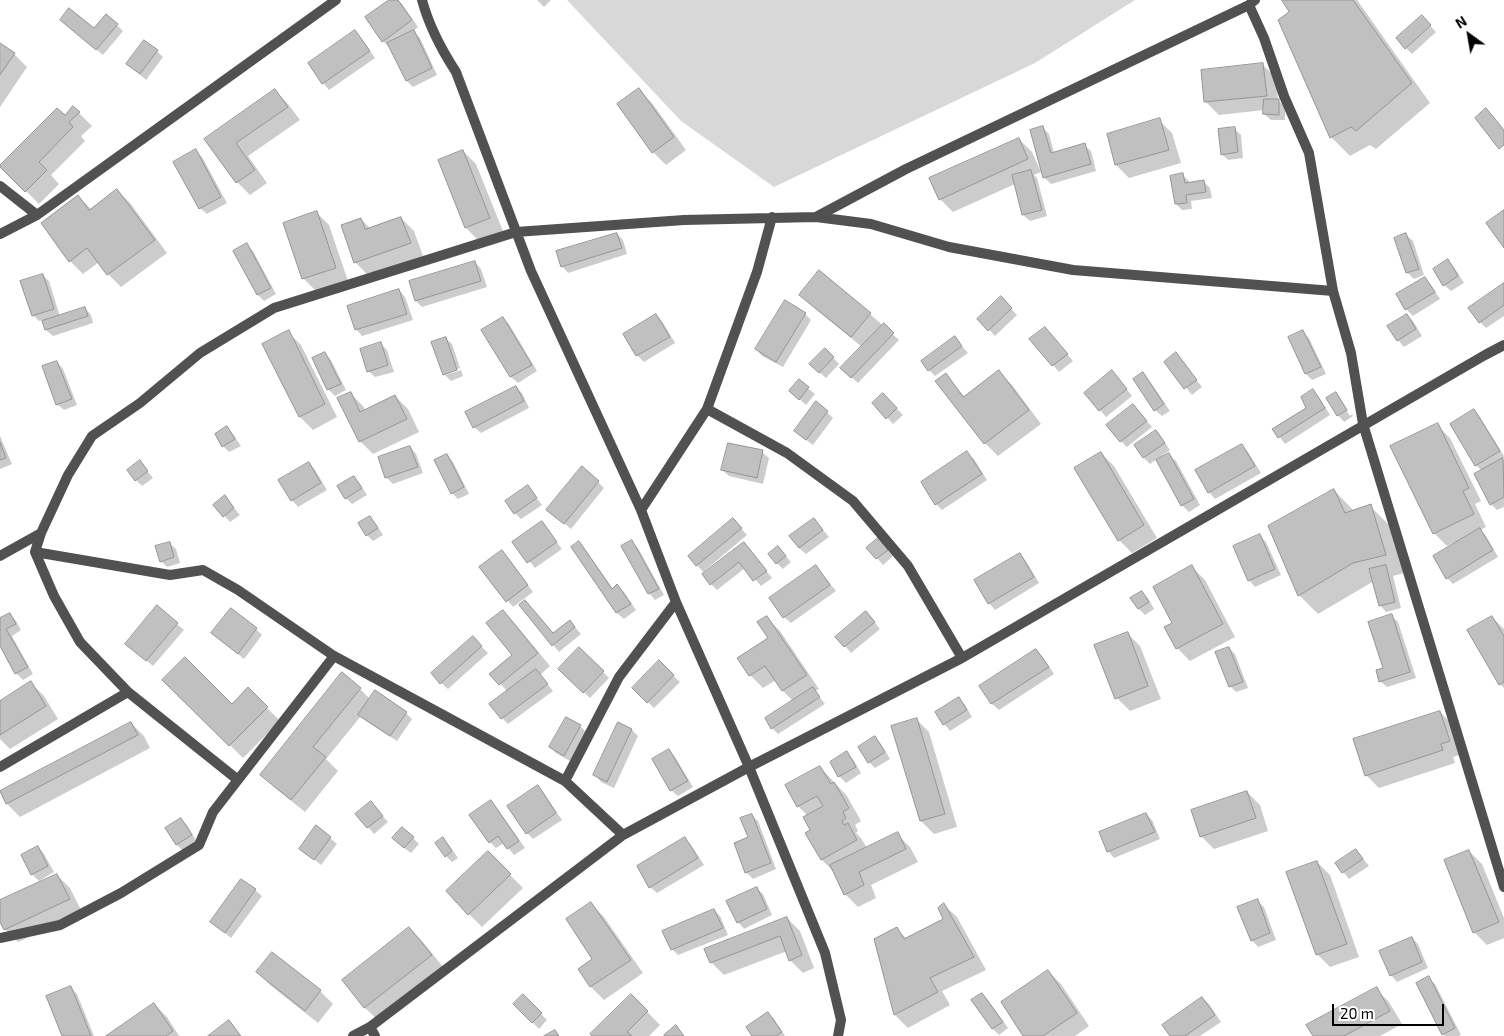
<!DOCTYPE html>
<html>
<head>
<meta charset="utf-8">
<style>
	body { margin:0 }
	#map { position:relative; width:1504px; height:1036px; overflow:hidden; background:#fff; font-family:"Exo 2",sans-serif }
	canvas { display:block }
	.north { position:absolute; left:1444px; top:10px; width:50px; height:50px; -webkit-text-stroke:4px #fff; paint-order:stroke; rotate:328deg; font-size:14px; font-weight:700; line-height:20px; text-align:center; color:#000 }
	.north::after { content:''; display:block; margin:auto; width:18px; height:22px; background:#000; clip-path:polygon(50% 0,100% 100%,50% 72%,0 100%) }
	.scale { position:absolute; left:1332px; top:1004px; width:112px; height:22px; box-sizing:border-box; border:2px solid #000; border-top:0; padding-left:6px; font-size:15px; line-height:18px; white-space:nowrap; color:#000; -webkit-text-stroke:4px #fff; paint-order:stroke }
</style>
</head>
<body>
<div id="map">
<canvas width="1504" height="1036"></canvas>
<div class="north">N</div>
<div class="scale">20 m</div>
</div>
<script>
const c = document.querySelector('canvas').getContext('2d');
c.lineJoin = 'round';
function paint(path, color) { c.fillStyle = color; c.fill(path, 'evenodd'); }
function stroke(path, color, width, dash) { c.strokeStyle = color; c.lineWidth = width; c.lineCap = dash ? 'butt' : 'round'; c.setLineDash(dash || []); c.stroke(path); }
const green = new Path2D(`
	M567,0H1135L1035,63L774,187L681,121Z`);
const shadow = new Path2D(`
	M391,0H398L402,4L418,27L413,31L420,38L437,75L413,87L407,81L390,47H389L383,41Z
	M537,0H551L544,7Z
	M1284,0H1357L1430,103L1376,149L1370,145L1350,156L1331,137L1290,12Z
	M1422,17L1436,32L1412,54L1406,48Z
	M117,25L123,31L103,55L68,26L94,30Z
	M355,31L361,38L375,58L329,90L323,83L309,64Z
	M0,44L14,54L27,67L0,107Z
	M157,51L163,57L146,80L128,64Z
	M1263,65L1276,78L1278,100L1285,107V120H1271L1264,114V110L1219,115L1206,102Z
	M639,90L652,103L686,150L666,165L653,152Z
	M275,91L288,104L300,120L248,156L267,183L250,195L237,182L206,140Z
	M79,113L92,126L81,136L85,141L51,175L59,184L39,204L1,166L65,117Z
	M1159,120L1172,133L1181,163L1129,178L1116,165L1108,135Z
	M1043,128L1049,134L1054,153L1084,145L1091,151L1096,171L1051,184L1044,177Z
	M1234,128L1241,135L1243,158L1228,160L1222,154Z
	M1019,139L1032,152L1041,172L1034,175L1037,178L1047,216L1030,221L1023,215L1015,184L953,212L940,199Z
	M195,151L202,157L227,203L207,214L200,208Z
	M463,151L476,164L503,231L479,241L466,228Z
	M1182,175L1189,181V184L1203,181L1210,188L1212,198L1191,201L1192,209L1182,210L1176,204Z
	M117,190L130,203L167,253L121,287L108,274L99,262L83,274L70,261L78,196L91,209Z
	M316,212L329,225L348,281L317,292L304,279L285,224Z
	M401,218L414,231L423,256L368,275L355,262L361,219L371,229Z
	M617,234L623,240L627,254L568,273L562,266Z
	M1406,235L1413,241L1424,275L1414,279L1408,273Z
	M247,245L253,251L276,294L264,301L258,295L234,251Z
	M1447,261L1454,267L1464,283L1451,291L1444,285Z
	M475,262L481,269L487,287L422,307L416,301Z
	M42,275L49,281L60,317L85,308L91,315L93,323L53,336L46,330L43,320L39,321L33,315Z
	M1425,279L1431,285L1440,299L1413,316L1406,309L1398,295Z
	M1504,284V316L1486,328L1480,322Z
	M399,290L405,297L413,320L362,336L356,329Z
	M800,295L870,314L899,340L858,383L842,368L862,347L813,307Z
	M1001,298L1017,315L995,336L979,319Z
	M805,314L811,320L783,367L762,356L756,349Z
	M656,315L662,321L675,343L644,362L637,355L625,334Z
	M1407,315L1413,321L1422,336L1404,347L1398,340Z
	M503,318L509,324L537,371L518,383L511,377L483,330Z
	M288,332L301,345L337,417L313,430L300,417L263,345Z
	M1303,332L1309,338L1326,374L1312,380L1306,374Z
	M1051,335L1073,361L1059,372L1031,339Z
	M445,338L452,344L460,368L446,373V375L461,370L463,376L451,381L444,374Z
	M955,338L968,353L935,376L929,370Z
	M381,344L387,350L394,372L375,377L368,371Z
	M825,349L839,364L826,378L817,370Z
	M325,353L331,360L346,390L335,396L328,389Z
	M1176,354L1202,387L1192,395L1165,362Z
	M57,362L63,369L77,405L64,410L57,404Z
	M999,372L1012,385L1041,424L998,456L985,443L937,381L946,375L965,397Z
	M1142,374L1149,380L1170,411L1162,416L1155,410Z
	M1118,378L1132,396L1106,417L1086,393Z
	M799,381L815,394L806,405L797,397Z
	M516,387L522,393L529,408L481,433L474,427Z
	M1312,391L1319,397L1330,415L1285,444L1274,430L1308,408Z
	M350,393L363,406L365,410L395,396L408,409L419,432L373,454L360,441Z
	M1336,393L1341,399H1339L1350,416L1352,414L1353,416L1344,422L1338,415Z
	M883,395L903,415L893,424L874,403Z
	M1474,410L1480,417L1504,456L1503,459L1504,460V507L1497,510L1491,504L1482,471L1476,465L1451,424Z
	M827,412L833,418L813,445L802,437Z
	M1139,412L1152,427L1127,447L1121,441Z
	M1437,425L1450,438L1481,501L1475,504L1486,527L1480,530L1486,536L1498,557L1453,584L1447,578L1454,545L1453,543L1447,546L1434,533Z
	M227,428L233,434L241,446L229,452L223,446Z
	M1156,432L1162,438L1170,450L1150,464L1144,458L1136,445Z
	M0,436L12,464L0,469Z
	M1242,445L1248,452L1261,473L1215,499L1209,492Z
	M410,447L416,454L423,473L393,484L387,478L380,458Z
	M762,452L769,458L763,484L729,476L722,470Z
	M967,453L974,459L987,480L942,510L936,504Z
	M1101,453L1114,466L1157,538L1132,553L1119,540Z
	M447,455L453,462L469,494L458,499L452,493Z
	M1169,455L1176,461L1200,505L1189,512L1182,505L1158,461Z
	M140,462L153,478L142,486L136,480Z
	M309,463L315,470L327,490L298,507L292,500L280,480Z
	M354,477L360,484L367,495L352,504L346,498Z
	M598,482L604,488L571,529L548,510Z
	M528,487L542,505L521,519L515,513Z
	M1334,490L1354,511L1370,506L1389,525L1404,573L1393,576L1401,608L1386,612L1380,605L1374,581L1318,614L1299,595Z
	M225,497L240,515L230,522L215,505Z
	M370,518L376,524L383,535L373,541L367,535Z
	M814,519L829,537L806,554L799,548Z
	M541,523L562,549L535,568L514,542Z
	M739,526L747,535L703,572L697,565Z
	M1260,536L1266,542L1281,575L1255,587L1249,580Z
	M631,541L638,548L664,595L655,600L649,593Z
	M169,543L176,549L180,563L167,567L161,561Z
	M579,543L585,549L613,589L617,586L624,592L636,610L624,619L617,613L573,547Z
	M884,546L893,556L883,565L877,558Z
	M750,550L772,578L761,586L745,568L717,590L711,584Z
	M784,554L791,562L783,569L777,563Z
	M1020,555L1026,561L1039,583L995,610L989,603Z
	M508,558L533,592L513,607L481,567Z
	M816,566L836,591L791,623L784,617Z
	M1192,567L1205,580L1235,637L1190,661L1177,648L1174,623Z
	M1141,592L1148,598L1154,609L1145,615L1139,609Z
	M525,601L553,634L570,621L581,634L559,652L521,605Z
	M503,612L516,625L550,666L540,675L553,691L508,724L502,718L508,692L491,674L514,655Z
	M10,614L16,621L21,630L12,636L33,674L23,680L16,673L0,644V620Z
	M1392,616L1398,622L1416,678L1387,687L1380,681L1384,669Z
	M1492,617L1504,629V688L1500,684Z
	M767,618L780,631L819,689L815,691L825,704L778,734L772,728L793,701L783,691L776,680L763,688L750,675L769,638Z
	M872,619L880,629L851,653L837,637Z
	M177,624L184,630L153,666L126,644Z
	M256,629L262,635L244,659L212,633Z
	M1127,633L1140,646L1161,699L1130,711L1117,698L1095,646Z
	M473,638L488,653L448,689L441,683Z
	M579,648L609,678L590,698L559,669Z
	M1229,648L1235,654L1248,688L1236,692L1230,686Z
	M1036,651L1043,657L1054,674L999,710L992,704L981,687Z
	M659,662L680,682L654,708L634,688Z
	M164,680L232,705L248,689L280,721L243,758Z
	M31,683L44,696L58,719L10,749L0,739V702Z
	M360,689L370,699L406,713L412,719L397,741L366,721L361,716L326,759L338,771L305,812L274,787L261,774Z
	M959,699L965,705L972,717L950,731L944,724Z
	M1440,712L1453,725L1462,754L1453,757L1455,763L1379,788L1366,775Z
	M916,719L929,732L957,827L934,834L921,821Z
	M131,723L144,736L150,748L20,817L7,804L2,792Z
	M619,724L632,730L638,736L614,788L601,782L595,775Z
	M580,726L586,732L570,761L556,753L550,747Z
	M874,738L881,744L890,759L875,768L869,762Z
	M669,750L675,757L693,787L678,796L671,790Z
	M847,753L853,759L861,773L846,783L839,776L831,762Z
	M820,767L847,796L861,821L855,825L858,831L856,833L861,838L867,848L897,834L910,847L918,862L871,885L876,898L858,907L845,894L835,873L822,860L807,833L812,831L808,816L798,806Z
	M538,787L544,793L562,820L533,839L527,833Z
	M1247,792L1260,805L1268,831L1214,849L1201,836Z
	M491,801L497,808L525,848L514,855L504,843L496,848L490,842Z
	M377,809L388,822L374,834L357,814Z
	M1146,814L1152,820L1160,839L1114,858L1108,851Z
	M751,815L758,821L776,869L753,879L746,872Z
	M181,819L187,825L197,842L183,851L177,845L167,828Z
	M330,838L337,844L321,865L301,849Z
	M413,838L419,844L411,853L400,845Z
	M443,839L449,845L458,858L452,862L446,856Z
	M685,839L691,845L704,865L657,893L650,887Z
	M38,847L44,854L54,872L39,881L32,874L23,856Z
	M1356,850L1369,866L1349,879L1336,863Z
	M1469,851L1482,864L1504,918V938L1487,945L1474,932Z
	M488,853L523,888L482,927L469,914Z
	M1317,862L1330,875L1359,957L1330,967L1317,954Z
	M57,875L70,888L82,912L18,942L5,929L0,919V902Z
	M756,888L763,894L772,915L744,929L738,922Z
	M255,890L262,896L231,938L212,922Z
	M1257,901L1264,907L1276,940L1258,947L1252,940Z
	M591,904L604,917L643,973L604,1000L591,987L580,970L594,959Z
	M944,905L957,917L986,970L942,991L950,1005L908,1028L895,1015L875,939L897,929L907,939L945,919Z
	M714,910L720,916L728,935L678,955L672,949Z
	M787,918L800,931L814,968L803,973L790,960L787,951L724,975L711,962Z
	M409,928L422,941L444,968L378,1020L365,1008L344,981Z
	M1412,938L1418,944L1428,968L1397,982L1391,975Z
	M272,954L320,991L333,1004L318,1023L270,985L257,972Z
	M1048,971L1061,984L1089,1026L1075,1036H1025Z
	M1428,978L1435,984L1461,1035L1458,1036H1445L1443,1034Z
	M71,988L77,994L94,1036H64Z
	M1376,989L1389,1002L1402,1024L1380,1036H1314Z
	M982,994L988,1000L1008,1028L999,1035L993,1029L972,1001Z
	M631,995L660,1025L649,1036H593Z
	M523,996L547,1020L539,1029L515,1004Z
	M1202,998L1209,1004L1221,1022L1200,1036H1171Z
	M154,1004L167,1017L179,1036H108Z
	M768,1013L774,1019L785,1036H754Z`);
const building = new Path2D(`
	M389,0H398L412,20L382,42L365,17Z
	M1282,0H1353L1412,83L1356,131L1351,127L1330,138L1278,20L1289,12Z
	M69,8L94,28L106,14L118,24L96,50L60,20Z
	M1422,15L1431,25L1405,49L1396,38Z
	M355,30L370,51L322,84L308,63Z
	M414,30L432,68L406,81L387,43Z
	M144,40L158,50L140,74L126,64Z
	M0,43L15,53L0,75Z
	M1263,63L1267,96L1204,102L1201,70Z
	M639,88L674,137L652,153L617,104Z
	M275,89L288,107L236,143L255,170L236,183L204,139Z
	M1264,99H1279V115L1263,114Z
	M73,106L80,112L69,122L73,127L39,162L47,170L25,192L0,167V165L57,108L65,115Z
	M1486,108L1504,130V145L1499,149L1475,118Z
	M1160,118L1169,150L1115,165L1107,134Z
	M1043,126L1051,153L1085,143L1091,164L1043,178L1030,130Z
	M1235,127L1238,152L1221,155L1218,129Z
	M1019,138L1028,159L939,200L929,178Z
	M196,149L221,197L199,209L173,162Z
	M463,150L490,218L465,228L438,160Z
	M1031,170L1042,210L1022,215L1012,175Z
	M1183,173L1185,183L1204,180L1206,192L1186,195L1187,203L1175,204L1170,176Z
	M117,189L155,240L107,275L87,248L69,262L41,223L78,195L89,210Z
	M1504,210V248L1486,223Z
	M317,211L336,268L302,279L283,223Z
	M401,217L411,243L354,263L341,225L361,218L365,229Z
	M617,233L622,248L561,267L556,251Z
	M1406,233L1419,269L1406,273L1394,238Z
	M247,243L271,288L257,295L233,251Z
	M1448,259L1458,276L1443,286L1433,269Z
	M475,261L481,281L415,301L409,281Z
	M819,270L871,313L851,337L799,295Z
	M43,274L54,309L32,316L20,281Z
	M1425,277L1435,292L1405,310L1396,294Z
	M1504,283V305L1479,323L1468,308Z
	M399,289L407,314L355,330L347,306Z
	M1001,296L1012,308L988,331L977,319Z
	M785,300L806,313L776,362L755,349Z
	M85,307L88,316L45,330L42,321Z
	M656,314L670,337L636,356L623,334Z
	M1407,314L1416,329L1397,341L1387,326Z
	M503,317L532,365L510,377L481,330Z
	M884,323L894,333L851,378L840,368Z
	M1045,327L1068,354L1052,366L1029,339Z
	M289,330L325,404L299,417L262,344Z
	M1303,330L1321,367L1305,374L1288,337Z
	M955,336L962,346L928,371L921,361Z
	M446,337L457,370L443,375L431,342Z
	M381,342L388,365L367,372L360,349Z
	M825,348L834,357L819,373L809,364Z
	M325,352L341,384L327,390L312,358Z
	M1176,352L1197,380L1184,389L1164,362Z
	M57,361L72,399L56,405L42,366Z
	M999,370L1029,410L984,444L935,381L946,373L963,397Z
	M1112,370L1127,389L1099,411L1084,393Z
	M1143,372L1164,404L1154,411L1133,379Z
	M799,379L809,387L799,400L789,391Z
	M516,386L524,401L473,428L465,412Z
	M1313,389L1325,408L1278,438L1272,429L1306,408L1301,397Z
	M351,392L360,412L395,395L407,419L359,442L337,398Z
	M1336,392L1347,410L1337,416L1326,398Z
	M883,393L897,408L886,419L872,403Z
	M816,401L828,411L806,440L794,431Z
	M1133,404L1147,421L1120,442L1106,425Z
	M1474,409L1500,451L1475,466L1450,424Z
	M1438,423L1469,488L1463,491L1474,514L1433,534L1390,446Z
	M227,426L235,439L222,447L215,434Z
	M1156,430L1165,443L1143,458L1134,445Z
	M0,442L6,458L0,460Z
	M728,443L763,450L757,478L721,470Z
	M1242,444L1255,466L1208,493L1195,470Z
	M410,446L418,467L385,478L378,457Z
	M967,451L982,474L935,505L921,482Z
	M1101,452L1144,525L1118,541L1074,468Z
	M1169,453L1194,499L1181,506L1156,460Z
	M447,454L464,487L451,494L434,460Z
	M1503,458L1504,497L1490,505L1474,474Z
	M140,460L148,471L135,481L127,470Z
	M309,462L321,483L291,501L278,480Z
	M582,466L599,481L564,524L546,510Z
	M354,476L362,488L345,499L337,486Z
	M528,485L537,498L514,514L505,501Z
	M1334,489L1345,513L1371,504L1386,555L1353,563L1298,596L1268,526Z
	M225,495L234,508L223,517L213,505Z
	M370,516L378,528L366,536L358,523Z
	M733,518L742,528L696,566L688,556Z
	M814,518L823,530L799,548L789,536Z
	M542,521L557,542L527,563L512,542Z
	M1480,528L1493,550L1446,579L1433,556Z
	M1260,534L1275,569L1248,581L1233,546Z
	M878,538L888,550L876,559L866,548Z
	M632,540L659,589L648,594L621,546Z
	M579,541L612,589L617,584L631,604L616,613L571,547Z
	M170,542L174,557L160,562L155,546Z
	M744,542L767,571L753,581L739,562L710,585L702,574Z
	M778,546L786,556L776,564L768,554Z
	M502,550L528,585L506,602L479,567Z
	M1020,553L1034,577L988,604L974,580Z
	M816,565L830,585L783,618L769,598Z
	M1192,565L1223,624L1176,649L1164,627L1172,623L1153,587Z
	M1386,565L1395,602L1379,606L1369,569Z
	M1142,591L1149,602L1138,609L1130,598Z
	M525,600L553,633L570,620L575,627L552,646L519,605Z
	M157,605L178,623L146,661L125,644Z
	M231,608L257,628L238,654L211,633Z
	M503,610L538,653L499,685L489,674L512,655L486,623Z
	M866,611L875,622L844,647L835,637Z
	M10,613L16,624L6,629L28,667L15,674L0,646V618Z
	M1392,614L1410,672L1379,682L1376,670L1383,668L1368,622Z
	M767,616L807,675L782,691L765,666L749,676L737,658L768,638L757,622Z
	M1492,616L1504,636V682L1499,685L1467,630Z
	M1128,632L1148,686L1115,699L1094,645Z
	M473,636L482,646L440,684L431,673Z
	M579,647L604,671L583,693L558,669Z
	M1229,647L1243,682L1229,687L1215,652Z
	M1036,649L1049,667L991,704L979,686Z
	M185,657L232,704L248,687L268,707L229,746L162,680Z
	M659,660L674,675L647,703L632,688Z
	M536,669L548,684L501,719L489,704Z
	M342,672L361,688L313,747L326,757L291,800L260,775Z
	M31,681L46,706L0,735V701Z
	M813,687L820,697L771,729L765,718Z
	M375,690L407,712L390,736L358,715Z
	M959,697L967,710L943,725L935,712Z
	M1440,711L1450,741L1441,744L1443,750L1365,776L1353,739Z
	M566,717L581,725L564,756L549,747Z
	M917,718L945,814L920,821L891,726Z
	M131,722L138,735L6,804L0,791Z
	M618,722L632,729L607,782L593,775Z
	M875,736L885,752L868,763L858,747Z
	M669,749L688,781L670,791L652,759Z
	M847,751L856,767L838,777L830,762Z
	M820,766L831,784L834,782L849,808L843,812L846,818L842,821L844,825L848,823L857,840L821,860L805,833L810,830L803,817L823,806L817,796L797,807L785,785Z
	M538,785L556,813L526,834L507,806Z
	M1247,791L1256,818L1200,837L1191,810Z
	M491,800L519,841L507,849L498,836L489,843L469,815Z
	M371,801L383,816L367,828L355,814Z
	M1146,813L1155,832L1107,852L1099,832Z
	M752,814L771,863L745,873L734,843L748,837L740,818Z
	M181,818L192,835L176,845L165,828Z
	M316,825L331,837L314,860L299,849Z
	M402,827L414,837L404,848L392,838Z
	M898,832L906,849L859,872L864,885L844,895L830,865Z
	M443,837L452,851L445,857L435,843Z
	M685,837L698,858L649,888L637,866Z
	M38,846L48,866L31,875L21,855Z
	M1356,849L1363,859L1342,873L1335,863Z
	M1469,850L1499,922L1473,933L1444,860Z
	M488,851L511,874L468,915L446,891Z
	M1317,861L1347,944L1316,955L1286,872Z
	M57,874L70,899L4,930L0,922V900Z
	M241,879L256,889L225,933L210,922Z
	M757,887L767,909L737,923L726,901Z
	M1258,899L1270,933L1251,941L1237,907Z
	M591,902L631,960L590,987L578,969L592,959L566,919Z
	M944,903L974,957L930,978L938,992L894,1015L874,939L897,927L904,939L943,919L938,908Z
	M714,909L723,928L671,950L662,931Z
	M787,917L802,955L789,961L780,936L710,963L704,949Z
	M409,927L432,955L364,1008L342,980Z
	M1412,937L1422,962L1390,976L1379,951Z
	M272,952L321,990L305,1011L256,972Z
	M1048,970L1077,1013L1043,1036H1023L1001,1002Z
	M1429,976L1455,1028L1442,1035L1416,983Z
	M71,986L91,1036H62L46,996Z
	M1377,987L1390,1011L1344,1036H1313L1306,1025Z
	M982,993L1003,1022L992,1029L971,1000Z
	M523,994L542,1013L532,1023L513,1004Z
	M631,994L648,1011L627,1032L632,1036H592L590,1034Z
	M1202,997L1215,1015L1185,1036H1170L1162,1025Z
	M154,1003L173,1031L166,1036H106Z
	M768,1012L782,1032L776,1036H752L746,1027Z
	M229,1020L241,1036H208Z
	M676,1025L684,1036H664V1035Z
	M555,1030L559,1036H544Z`);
const minor = new Path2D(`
	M422,0C429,26 441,49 456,72L531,271L641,510L676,602L749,767L825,953L841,1020L838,1036
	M1249,5L1264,38L1284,96L1309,153L1333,291L1351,353L1363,424L1504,887
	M0,186L37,215
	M816,217L871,224L949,247L1073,270L1333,291
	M0,234L37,215L336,0
	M707,409L787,453L853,501L908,566L962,658
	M641,510L707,409L757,272L772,217
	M35,552L170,575L203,570L238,590L334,656L565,781L623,835
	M0,556L41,533
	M0,767L128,692
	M238,780L128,692L80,642L54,596L35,552L41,533L68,475L92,436L140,403L200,353L274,308L516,232L684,220L816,217L906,169L1249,5L1255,0
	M565,781L619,677L676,602
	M0,938L60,925L121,893L199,845L213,812L334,656
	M370,1027L375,1036
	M353,1036L370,1027L623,835L749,767L962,658L1485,355L1504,345`);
paint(green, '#d8d8d8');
paint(shadow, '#0003');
paint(building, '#c0c0c0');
stroke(building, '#959595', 1);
stroke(minor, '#515151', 10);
</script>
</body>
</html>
